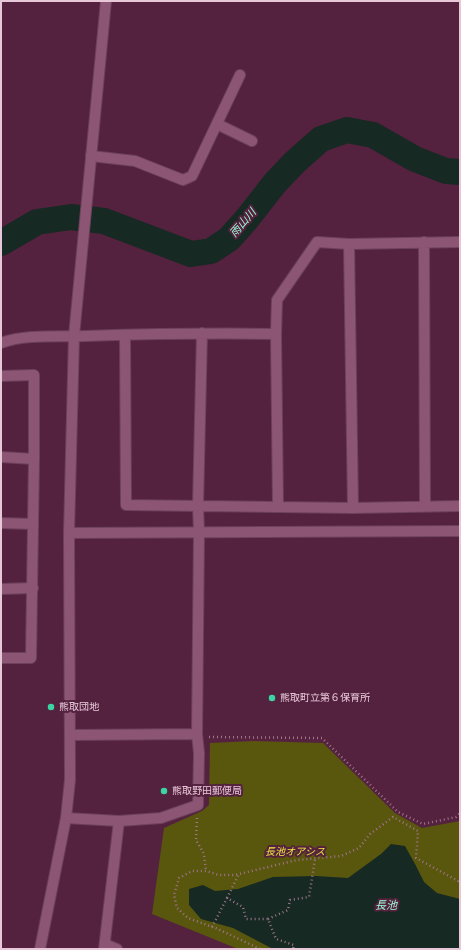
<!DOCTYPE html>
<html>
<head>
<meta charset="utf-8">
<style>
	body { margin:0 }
	#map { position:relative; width:461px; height:950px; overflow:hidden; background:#54223f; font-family:"Crimson Pro",serif }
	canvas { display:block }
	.frame { position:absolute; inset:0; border:2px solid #e8c8d8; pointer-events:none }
</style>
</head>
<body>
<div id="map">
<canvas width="461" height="950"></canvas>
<div class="frame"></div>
</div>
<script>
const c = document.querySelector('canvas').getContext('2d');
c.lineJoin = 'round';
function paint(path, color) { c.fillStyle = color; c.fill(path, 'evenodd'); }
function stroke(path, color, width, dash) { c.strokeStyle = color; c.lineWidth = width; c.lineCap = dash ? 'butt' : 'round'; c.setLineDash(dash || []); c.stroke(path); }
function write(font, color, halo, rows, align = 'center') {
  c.font = font + ' "Crimson Pro","Noto Sans JP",serif'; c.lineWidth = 4; c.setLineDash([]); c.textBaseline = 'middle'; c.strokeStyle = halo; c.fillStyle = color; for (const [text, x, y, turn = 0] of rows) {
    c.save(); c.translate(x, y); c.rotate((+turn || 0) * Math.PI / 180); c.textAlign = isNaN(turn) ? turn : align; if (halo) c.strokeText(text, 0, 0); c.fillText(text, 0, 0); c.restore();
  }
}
const green = new Path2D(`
	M254,741L323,743L395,813L422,828L460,821V949H238L152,914L164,828L202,811L209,805L210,743Z`);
const water = new Path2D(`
	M391,844L405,846L415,864L424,882L437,893L460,899V949H273L233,928L201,919L189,905V889L203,885L215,891L238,889L273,877L316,876L348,878L381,854Z`);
const river = new Path2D(`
	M1,243L37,222L71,217L104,221L191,254L211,251L229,239L246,220L275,183L295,162L321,139L347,130L373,135L415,159L446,171L460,172`);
const path = new Path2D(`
	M209,737L322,738L398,812L423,824L456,817L460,813
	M197,818L196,840L204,854L206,871
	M227,898L239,874
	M268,919L288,910L290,900L309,897L315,859
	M212,927L227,898L243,907L246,919H268L276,939L294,945L293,949
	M260,949L218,929L188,918L177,908L174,895L179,878L192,871H206L219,875H235L297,860L341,856L359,848L370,834L393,817L418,831L416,858L458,881L460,880`);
const street = new Path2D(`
	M217,124L252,141
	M91,156L135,161L183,180L192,176L240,75
	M424,242L425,506
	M349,244L353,508
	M125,335L126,505L353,508L460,506
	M1,343C25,334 60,337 86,336C149,334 212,333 276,334
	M1,376L34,375V459L31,658H1
	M1,457L34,459
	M278,507L276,334L277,300L317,242L349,244L460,242
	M1,523L33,524
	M1,589L33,588
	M71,735L197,734
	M66,818L119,821L161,818L198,805L199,753L197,734L199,532L198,506L202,333
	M105,944L117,949
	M104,949L119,821`);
const secondary = new Path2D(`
	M69,533L460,531
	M40,949L66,818L70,780L69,533L74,336L106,1`);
const markers = [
	[272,698,4,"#3dd4a3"],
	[51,707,4,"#3dd4a3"],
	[164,791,4,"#3dd4a3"]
];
const poiNames = [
	["熊取町立第６保育所",280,698],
	["熊取団地",59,707],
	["熊取野田郵便局",172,791]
];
const parkNames = [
	["長池オアシス",295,852]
];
const waterNames = [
	["雨山川",243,223,-49],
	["長池",386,906]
];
paint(green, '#59560e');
paint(water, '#162922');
stroke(river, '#162922', 26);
stroke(street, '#6c415b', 12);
stroke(secondary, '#6c415b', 12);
stroke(path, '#9e758b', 2.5, [1, 3]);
stroke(street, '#8c5573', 10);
stroke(secondary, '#8c5573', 10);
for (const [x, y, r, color] of markers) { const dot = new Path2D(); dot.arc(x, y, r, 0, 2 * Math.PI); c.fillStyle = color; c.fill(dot); stroke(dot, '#54223f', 1.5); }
write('10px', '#e8c8d8', '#54223f', poiNames, 'left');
write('italic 10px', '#f2e93e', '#54223f', parkNames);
write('italic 11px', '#9afbd4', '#54223f', waterNames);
</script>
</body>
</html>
